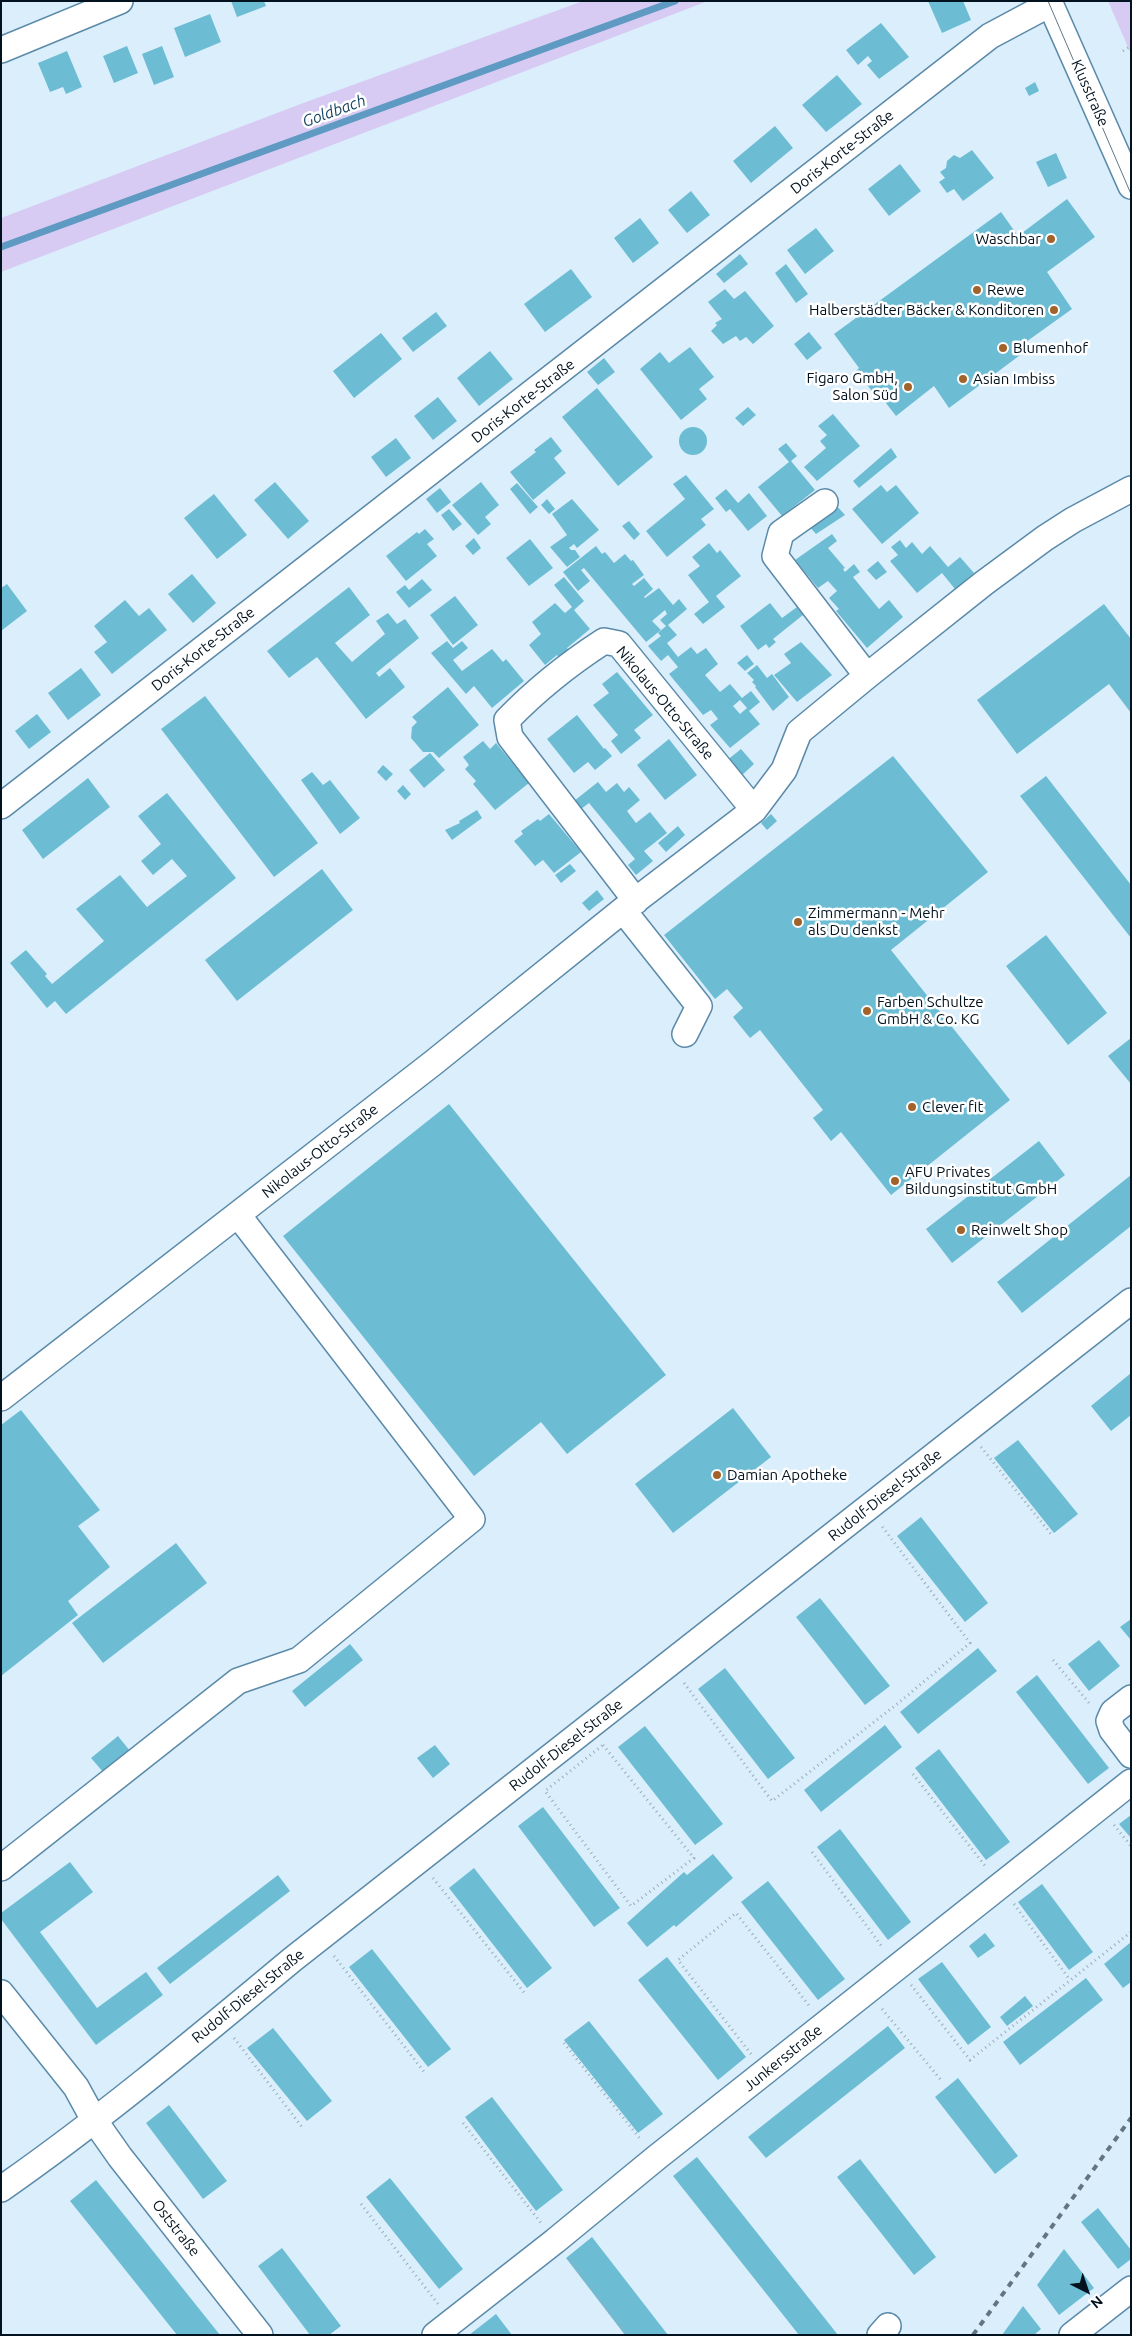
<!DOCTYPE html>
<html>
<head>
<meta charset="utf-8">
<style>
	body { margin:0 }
	#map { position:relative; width:1132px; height:2336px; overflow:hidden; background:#dbeefc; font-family:Ubuntu,sans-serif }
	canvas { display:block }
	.frame { position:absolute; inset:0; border:2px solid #02121e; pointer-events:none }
	.north { position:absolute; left:1062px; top:2266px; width:50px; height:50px; -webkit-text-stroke:4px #fff; paint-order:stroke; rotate:139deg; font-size:14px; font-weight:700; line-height:20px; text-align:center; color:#02121e }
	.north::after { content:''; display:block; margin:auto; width:18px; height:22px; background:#02121e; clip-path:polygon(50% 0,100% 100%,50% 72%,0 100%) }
</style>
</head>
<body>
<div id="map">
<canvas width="1132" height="2336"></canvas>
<div class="frame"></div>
<div class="north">N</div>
</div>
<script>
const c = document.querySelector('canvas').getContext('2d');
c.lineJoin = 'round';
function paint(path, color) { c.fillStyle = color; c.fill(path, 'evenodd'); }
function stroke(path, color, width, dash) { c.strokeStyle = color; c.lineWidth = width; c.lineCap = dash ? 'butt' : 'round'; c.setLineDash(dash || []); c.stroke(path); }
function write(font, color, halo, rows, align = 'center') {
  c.font = font + ' Ubuntu,sans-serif'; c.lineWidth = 5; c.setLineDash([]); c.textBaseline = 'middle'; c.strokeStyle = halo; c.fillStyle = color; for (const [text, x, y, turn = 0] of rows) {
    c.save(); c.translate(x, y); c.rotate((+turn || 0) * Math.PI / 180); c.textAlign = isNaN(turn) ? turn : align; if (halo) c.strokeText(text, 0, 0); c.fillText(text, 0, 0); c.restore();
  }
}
const green = new Path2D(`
	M583,1H708L1,272V218L306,102Z
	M1108,1H1131V54Z`);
const stream = new Path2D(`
	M1,247L675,1`);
const building = new Path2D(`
	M231,1H264L266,6L237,17Z
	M928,1H963L971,20L942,33Z
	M210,14L221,42L185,57L174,28Z
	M881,23L909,57L879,79L867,65L872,61L868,56L858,65L846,50Z
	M127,46L138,73L114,83L103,56Z
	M162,46L174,77L154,85L142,54Z
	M67,51L82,87L66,94L63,87L50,92L38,63Z
	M837,75L862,104L826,132L802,105Z
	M1035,82L1039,91L1029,96L1025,88Z
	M775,126L793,148L751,183L733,161Z
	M972,150L994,178L963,201L954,189L947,193L939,182L945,178L940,172L946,168L947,161L954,155L960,158Z
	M1056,153L1067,178L1048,187L1036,162Z
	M900,164L921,191L889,216L868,189Z
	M691,191L710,215L687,233L668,210Z
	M1067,199L1095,237L1047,272L1072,309L1026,342L1031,347L949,408L934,386L896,416L875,389L872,391L856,371L859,368L834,334L1001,212L1018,236Z
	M640,218L659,243L633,263L614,238Z
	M816,228L834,251L805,274L787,250Z
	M740,254L748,264L724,283L716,274Z
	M786,264L808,294L796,303L775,273Z
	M571,269L592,297L545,332L524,304Z
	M725,289L734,299L745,291L774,326L753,344L746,337L740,341L736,336L723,344L711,331L717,325L715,323L722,319L708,302Z
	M436,312L447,326L413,352L402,338Z
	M809,332L822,348L807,360L794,344Z
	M381,333L402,359L354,398L333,371Z
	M690,347L714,377L699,389L707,399L681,420L640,369L660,352L669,363Z
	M490,351L513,379L479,406L457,378Z
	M604,358L615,372L598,385L587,372Z
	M597,388L653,457L618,486L562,417Z
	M438,397L457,421L433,440L414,416Z
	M748,407L756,415L743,426L735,418Z
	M833,414L860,446L817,481L804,467L826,448L820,441L827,435L818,426Z
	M679 441a14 14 0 1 1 28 0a14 14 0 1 1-28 0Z
	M551,437L562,451L554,458L566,473L533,500L510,472L536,452L534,450Z
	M396,438L411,458L386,477L371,457Z
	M786,443L797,456L791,461L815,490L782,516L758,487L789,462L778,449Z
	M891,448L897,457L859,488L853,481Z
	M686,475L714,509L701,519L706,525L667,557L646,531L685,499L673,484Z
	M275,482L309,521L288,539L254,500Z
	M481,482L499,505L485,517L491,524L478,535L452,505Z
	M517,483L538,507L530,514L510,489Z
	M881,485L887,492L896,485L919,513L882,544L852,509Z
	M440,488L451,502L437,513L426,499Z
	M726,489L738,503L749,493L767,516L748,531L730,509L726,512L715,498Z
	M214,494L247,535L217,559L184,518Z
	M547,499L555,509L549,514L541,505Z
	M572,499L599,530L577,548L574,544L569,548L571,550H575L580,557L567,567L550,547L567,535L552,514Z
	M836,505L845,515L816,534L808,525Z
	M449,509L462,524L453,531L441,515Z
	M629,521L640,534L634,540L622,526Z
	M425,529L434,539L427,544L437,556L406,581L386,556L417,532L419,534Z
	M832,534L837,541L828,548L845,568L843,569L845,572L854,564L860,572L853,577L879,609L889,600L903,617L867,648L836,611L839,609L829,598L837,591L828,581L818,588L795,560Z
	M474,538L481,548L473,555L465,546Z
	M530,539L553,568L529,586L506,558Z
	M900,540L906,548L912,542L922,554L930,546L948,567L960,557L974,573L955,589L942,573L917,593L890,561L898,555L891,547Z
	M709,543L717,553L720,550L741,576L716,596L725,607L703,624L694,614L709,602L688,575L700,566L692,557Z
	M596,546L602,554L605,552L614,563L625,554L631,561L633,560L644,575L632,584L634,586L644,578L653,589L644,597L645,598L659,588L673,605L679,599L687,609L668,625L677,635L667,643L678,657L691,647L697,654L706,648L718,664L705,675L720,692L730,684L742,698L751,691L760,702L749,711L760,724L730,748L710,725L718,719L711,710L703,715L669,674L678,667L668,655L661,661L648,646L661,636L658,633L666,626L660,620L667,614L665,610L652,621L661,630L646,642L584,568L581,570L590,581L578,591L563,572ZM740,700L747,708L740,714L733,706Z
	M878,561L887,572L876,580L867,570Z
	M192,574L216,603L193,623L168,594Z
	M564,577L584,601L574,610L590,629L567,648L573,656L564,664L557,655L545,665L529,645L541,634L532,622L555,603L565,613L572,607L554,585Z
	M422,579L432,590L409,608L396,592L405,585L409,590Z
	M7,584L27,611L1,631V588Z
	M349,587L370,615L335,643L352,662L385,634L376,621L388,613L397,624L405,619L419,638L376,673L379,677L390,668L405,687L366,719L317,657L289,678L267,651Z
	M455,596L478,625L453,645L430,615Z
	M125,600L139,616L149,608L167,630L112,674L94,652L107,642L94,626Z
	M770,603L782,618L797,607L803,615L773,639L776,642L769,648L766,644L758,650L740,626Z
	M1104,604L1131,639V713L1109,684L1017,754L977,700Z
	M447,641L453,648L462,641L468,648L453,660L462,671L492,649L503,662L506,659L524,681L492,708L474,686L466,694L431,653Z
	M801,642L832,675L797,702L774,675L791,663L784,654Z
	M747,655L754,664L745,671L737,663Z
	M757,665L767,678L772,674L789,697L773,711L755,687L756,686L752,682L754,680L747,673Z
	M81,668L101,695L68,720L48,693Z
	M617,672L653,715L634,730L641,738L621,754L611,741L618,735L593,705L609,693L602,684Z
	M448,687L479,725L439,758L433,752H423L411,738L412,727L417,722L412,717Z
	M205,696L318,843L274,877L161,729Z
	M37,714L51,732L29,749L15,731Z
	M577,715L604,749L605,748L612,756L595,770L588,762L574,773L547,739Z
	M669,739L697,775L665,800L637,765Z
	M483,741L490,749L496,743L529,783L495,810L473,784L476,781L465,769L469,765L463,757Z
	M741,749L754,764L740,777L726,761Z
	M430,753L445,770L424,788L409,770Z
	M893,756L988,872L891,950L1010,1100L891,1195L841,1132L831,1141L813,1118L823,1110L760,1030L750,1038L741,1027L733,1017L743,1008L727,989L715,999L664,935Z
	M383,765L393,774L386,781L377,772Z
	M312,772L323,785L330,780L360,818L340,834L301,780Z
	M1046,776L1131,885V938L1020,796Z
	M88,778L110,807L43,859L22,830Z
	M598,782L606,792L617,783L624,792L629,787L640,800L627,811L636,823L650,812L667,833L644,851L653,861L636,875L628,865L635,859L589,803L581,809L574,801Z
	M403,785L411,794L405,800L397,791Z
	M167,793L236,878L66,1014L55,1001L47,1008L10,963L26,950L47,974L45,976L52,984L104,941L76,909L120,875L147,907L187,876L172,859L153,875L141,861L161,844L138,816Z
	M477,810L482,818L452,840L445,830L460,823L459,821Z
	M549,814L581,852L554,873L543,860L535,866L514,841L523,834L521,831L538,819L540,821Z
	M771,814L777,821L767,830L761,823Z
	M678,826L685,835L666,852L658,843Z
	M570,864L576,871L561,883L555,875Z
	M322,869L353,910L237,1001L205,960Z
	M597,890L604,899L589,911L582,903Z
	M1046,935L1107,1013L1068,1045L1006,966Z
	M1131,1038V1084L1108,1056Z
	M449,1104L666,1375L567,1454L541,1422L474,1476L283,1236Z
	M1039,1141L1065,1175L952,1263L926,1229Z
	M1131,1175V1226L1022,1313L997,1282Z
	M1131,1373V1415L1111,1431L1091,1406Z
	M733,1408L771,1457L673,1533L635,1484Z
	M21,1410L100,1510L78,1526L110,1567L68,1601L78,1615L1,1676V1425Z
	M1018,1440L1078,1514L1054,1533L994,1458Z
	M921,1517L988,1603L965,1622L897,1536Z
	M176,1543L207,1583L103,1663L72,1623Z
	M820,1598L890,1686L865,1705L796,1617Z
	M1131,1619V1640L1120,1627Z
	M1099,1640L1120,1666L1089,1691L1068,1664Z
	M350,1644L363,1660L305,1707L292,1691Z
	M978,1648L997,1671L918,1734L900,1712Z
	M725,1668L795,1758L768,1779L698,1689Z
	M1037,1675L1109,1768L1088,1784L1016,1692Z
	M885,1725L902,1747L821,1812L804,1790Z
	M645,1726L723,1824L695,1845L618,1747Z
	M118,1736L130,1751L104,1773L91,1758Z
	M435,1745L450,1764L433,1778L417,1758Z
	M939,1749L1010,1842L986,1860L915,1768Z
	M543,1807L620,1908L594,1927L518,1826Z
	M1131,1815V1838L1119,1824Z
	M840,1829L911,1922L888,1940L817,1847Z
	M713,1854L733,1878L676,1927L674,1925L647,1947L627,1923L684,1872L687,1875Z
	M70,1862L93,1892L40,1932L97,2008L146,1972L163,1995L96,2045L1,1919V1913Z
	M474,1868L552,1968L527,1988L449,1888Z
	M278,1875L290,1891L170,1984L157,1968Z
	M768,1881L845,1979L818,2000L741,1902Z
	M1042,1884L1093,1952L1069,1970L1018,1902Z
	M985,1933L995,1946L978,1958L969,1946Z
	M1131,1942V1982L1123,1988L1104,1964Z
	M372,1949L451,2049L428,2067L349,1967Z
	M667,1957L746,2057L718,2080L638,1980Z
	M942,1962L991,2027L968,2045L918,1979Z
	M1086,1978L1103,2000L1020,2065L1003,2042Z
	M1025,1996L1033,2006L1007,2026L1000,2017Z
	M589,2021L663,2114L638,2133L564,2040Z
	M888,2026L905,2048L766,2158L748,2137Z
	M273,2028L332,2101L307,2121L247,2048Z
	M958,2078L1018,2156L995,2174L935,2097Z
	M492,2097L563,2190L536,2211L465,2117Z
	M169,2105L227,2181L203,2199L146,2123Z
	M697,2157L838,2335H799L673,2176Z
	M860,2159L936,2257L914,2275L837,2177Z
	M390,2178L463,2269L439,2289L366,2197Z
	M96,2180L141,2236L220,2335H177L115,2257L70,2201Z
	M1098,2208L1131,2250V2259L1118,2269L1081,2222Z
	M592,2237L668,2335H625L566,2258Z
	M282,2248L341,2326L329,2335H310L258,2266Z
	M1064,2249L1094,2288L1059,2315L1037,2285Z
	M1023,2306L1041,2329L1034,2335H1002Z
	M496,2314L512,2335H469Z`);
const path = new Path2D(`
	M1123,51L1131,46
	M981,1447L1051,1534
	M1053,1660L1090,1704
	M684,1683L772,1801L896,1705L970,1643L881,1525
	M603,1745L694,1858L631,1906L545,1791Z
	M913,1774L986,1867
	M1114,1825L1131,1846
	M812,1852L883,1948
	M433,1878L526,1995
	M1014,1904L1070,1980
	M334,1956L425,2073
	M911,1985L970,2060L1131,1932
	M882,2009L941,2080
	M234,2038L302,2127
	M564,2043L641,2140
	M751,2054L678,1960L736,1913L811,2008
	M463,2123L541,2223
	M361,2204L438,2304
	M570,2260L627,2335`);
const minor = new Path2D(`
	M1049,1L1131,186
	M1,50L120,1
	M825,502L781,533L775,556L867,676
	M1,806L990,36L1050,4
	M636,901L510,737L507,720C535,691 570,663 604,641L619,644L754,810
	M623,910L699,1006L685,1034
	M1,1398L433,1063L623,910L754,810L784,770L799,732L867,676L984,583L1045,538L1073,520L1131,489
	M1131,1698L1113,1712L1109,1721L1112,1730L1131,1755
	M1,1868L238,1681L299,1660L472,1519L238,1215
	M1,1993L76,2087L94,2120L120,2157L260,2335
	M1,2189C103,2118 198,2038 293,1959L1131,1301
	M435,2335L555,2241L656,2158L1131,1782
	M880,2335L888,2326
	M1072,2335L1131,2289`);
const tram = new Path2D(`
	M1048,1L1131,194`);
const rail = new Path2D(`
	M973,2335L1131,2118`);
const markers = [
	[1051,239,5,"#a2632a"],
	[977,290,5,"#a2632a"],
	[1054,310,5,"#a2632a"],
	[1003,348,5,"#a2632a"],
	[963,379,5,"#a2632a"],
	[908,387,5,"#a2632a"],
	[798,922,5,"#a2632a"],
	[867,1011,5,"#a2632a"],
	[912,1107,5,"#a2632a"],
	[895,1181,5,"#a2632a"],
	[961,1230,5,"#a2632a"],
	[717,1475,5,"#a2632a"]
];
const streetNames = [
	["Klusstraße",1090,93,66],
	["Doris-Korte-Straße",842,152,-38],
	["Doris-Korte-Straße",523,401,-38],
	["Doris-Korte-Straße",203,649,-38],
	["Nikolaus-Otto-Straße",665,703,50],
	["Nikolaus-Otto-Straße",320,1151,-38],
	["Rudolf-Diesel-Straße",885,1495,-38],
	["Rudolf-Diesel-Straße",566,1745,-38],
	["Rudolf-Diesel-Straße",248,1996,-39],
	["Junkersstraße",783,2058,-39],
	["Oststraße",176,2228,52]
];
const poiNames = [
	["Waschbar",1041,239,"right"],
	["Rewe",987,290],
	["Halberstädter Bäcker & Konditoren",1044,310,"right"],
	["Blumenhof",1013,348],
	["Figaro GmbH,",898,378,"right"],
	["Salon Süd",898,395,"right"],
	["Asian Imbiss",973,379],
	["Zimmermann - Mehr",808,913],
	["als Du denkst",808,930],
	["Farben Schultze",877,1002],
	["GmbH & Co. KG",877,1019],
	["Clever fit",922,1107],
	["AFU Privates",905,1172],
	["Bildungsinstitut GmbH",905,1189],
	["Reinwelt Shop",971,1230],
	["Damian Apotheke",727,1475]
];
const waterNames = [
	["Goldbach",334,111,-20]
];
paint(green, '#d7cbf3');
stroke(stream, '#5e9ac1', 7);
paint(building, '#6cbdd4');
stroke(minor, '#5b8aa9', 28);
stroke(path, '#9aacb9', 3, [1, 4]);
stroke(minor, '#fff', 25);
stroke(tram, '#647582', 1);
stroke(rail, '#647582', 4, [6, 6]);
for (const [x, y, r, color] of markers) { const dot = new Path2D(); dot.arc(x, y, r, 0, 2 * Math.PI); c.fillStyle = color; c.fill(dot); stroke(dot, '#fff', 2); }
write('15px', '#02121e', '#fff', streetNames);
write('15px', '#02121e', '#fff', poiNames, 'left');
write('italic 16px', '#194763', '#fff', waterNames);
</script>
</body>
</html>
